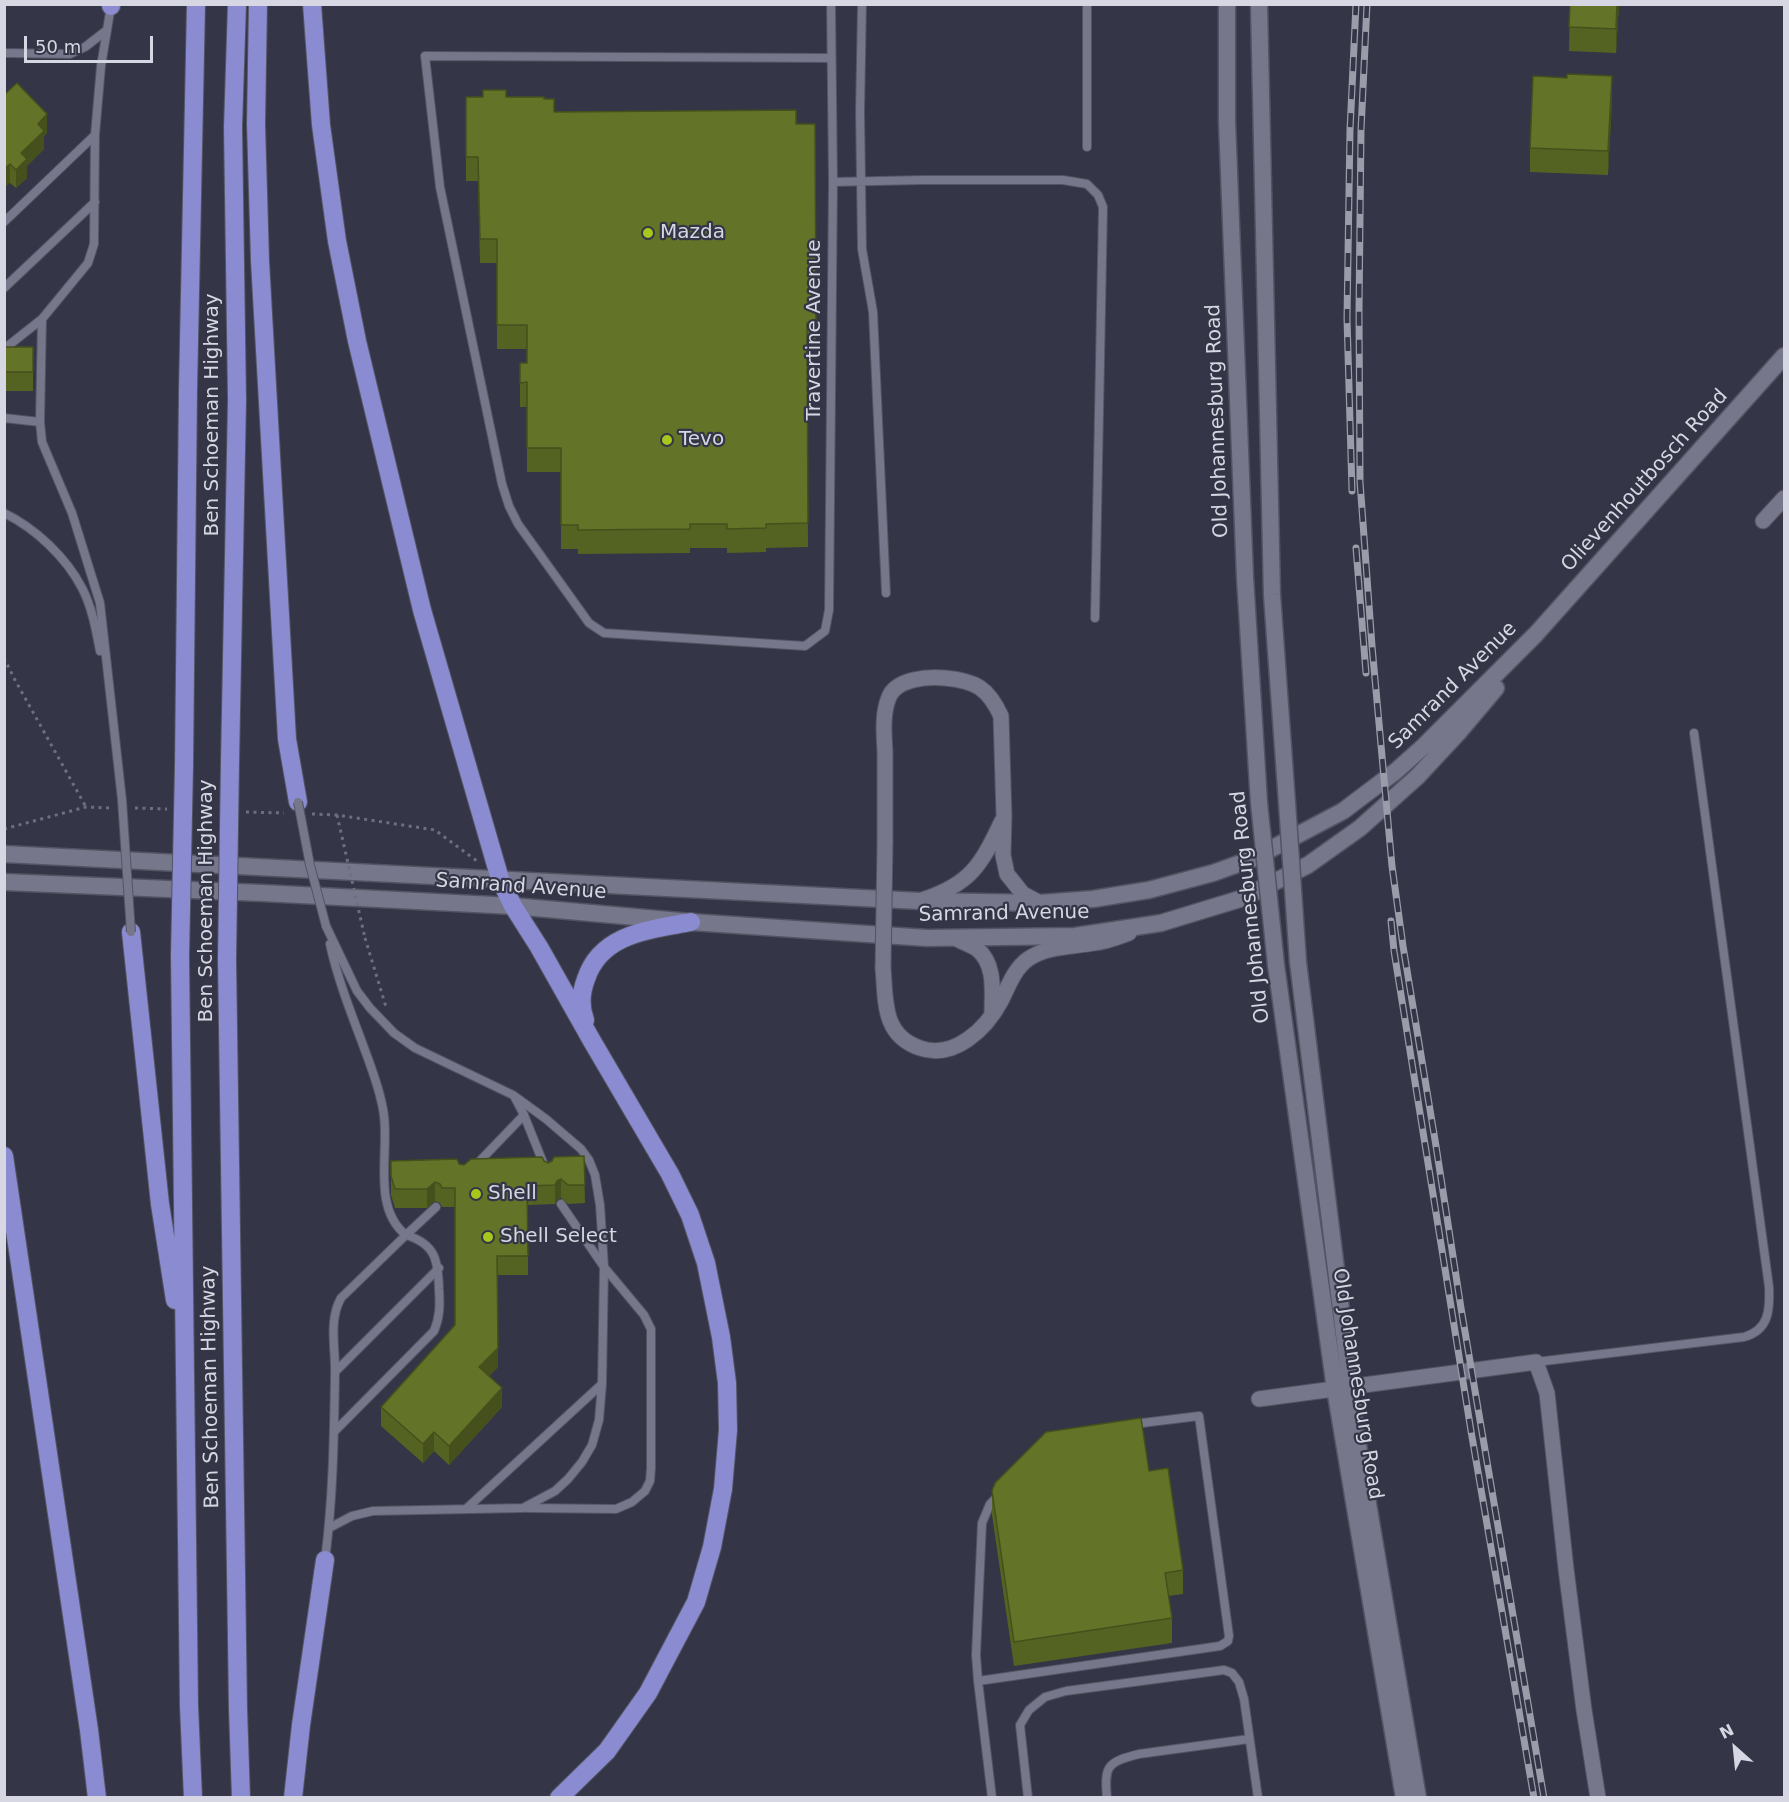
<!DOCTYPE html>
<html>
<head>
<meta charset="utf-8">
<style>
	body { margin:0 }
	#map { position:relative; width:1789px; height:1802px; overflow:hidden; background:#343546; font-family:"DejaVu Sans",sans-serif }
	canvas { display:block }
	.frame { position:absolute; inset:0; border:6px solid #d6d7e2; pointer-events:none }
	.north { position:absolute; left:1705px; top:1718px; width:60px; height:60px; -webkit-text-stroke:4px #343546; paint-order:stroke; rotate:333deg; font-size:16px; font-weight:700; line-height:24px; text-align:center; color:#d6d7e2 }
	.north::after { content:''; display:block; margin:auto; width:21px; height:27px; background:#d6d7e2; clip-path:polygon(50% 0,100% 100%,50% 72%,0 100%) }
	.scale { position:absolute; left:24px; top:36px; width:129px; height:27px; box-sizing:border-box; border:3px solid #d6d7e2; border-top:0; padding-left:8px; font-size:18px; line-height:21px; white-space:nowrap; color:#d6d7e2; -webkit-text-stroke:4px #343546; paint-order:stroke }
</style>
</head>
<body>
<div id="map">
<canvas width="1789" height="1802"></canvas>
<div class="frame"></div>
<div class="north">N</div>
<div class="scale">50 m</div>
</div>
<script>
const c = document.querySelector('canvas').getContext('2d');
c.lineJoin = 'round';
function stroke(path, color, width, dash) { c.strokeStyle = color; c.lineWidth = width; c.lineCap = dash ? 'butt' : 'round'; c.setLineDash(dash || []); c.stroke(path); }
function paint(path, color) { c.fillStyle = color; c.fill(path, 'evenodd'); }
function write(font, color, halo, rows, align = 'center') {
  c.font = font + ' "DejaVu Sans",sans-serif'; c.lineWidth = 4.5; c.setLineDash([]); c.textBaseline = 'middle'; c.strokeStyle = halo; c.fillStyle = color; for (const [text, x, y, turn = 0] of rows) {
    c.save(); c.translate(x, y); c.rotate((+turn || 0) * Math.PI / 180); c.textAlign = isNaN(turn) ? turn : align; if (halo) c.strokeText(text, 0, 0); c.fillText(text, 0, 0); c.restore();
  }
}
const path = new Path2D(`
	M4,658L15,680L86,807
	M135,808L167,809
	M246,812L284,813
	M312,814L337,815L435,830L477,861
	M4,829L86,807L110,808
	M365,938L386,1007`);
const service = new Path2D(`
	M831,4L833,182L829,610L825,631L805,646L604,633L589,623L518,524L509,506L502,484L440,187L425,56L831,58
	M862,4L860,112L862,249L873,312L886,593
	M111,6L101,66L95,135L94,244L88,263L42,319L40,422L42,442L72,513L100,603L122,800
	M4,53L70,54L85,47L107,30
	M1087,147V4
	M833,182L922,180H1063L1087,184L1098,195L1103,207L1095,618
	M4,222L95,135
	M4,288L95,202
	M4,349L42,319
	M4,418L40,422
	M4,513C35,528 66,557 82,588C92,607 96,630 100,651
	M326,926L357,991L370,1008L394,1033L415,1048L513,1095L546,1119L581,1149L589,1160L595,1175L600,1205L604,1267L602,1384L599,1420L592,1445L582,1462L568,1479L555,1491L523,1508L373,1511L352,1516L329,1528
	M514,1096L524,1115L544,1165
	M475,1166L524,1115
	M1536,1362L1744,1337C1769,1330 1770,1310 1769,1287L1694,733
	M336,1371L439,1268
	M334,1432L434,1331C440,1317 440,1305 439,1289C438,1261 436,1244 406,1235L436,1207
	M527,1508L616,1509L632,1502L645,1491L650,1481L651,1468V1329L644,1315L604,1267L561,1204
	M466,1509L602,1384
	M325,1560C333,1499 334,1437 335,1375C336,1350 328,1321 341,1298L406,1235C372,1208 389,1154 384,1116C382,1099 377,1084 371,1067C357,1027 339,986 330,944
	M978,1681L976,1655L982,1523L990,1504L998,1496
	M992,1798L978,1681L1220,1646L1228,1641L1229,1636L1199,1416L1134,1424
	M1028,1798L1020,1725L1029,1710L1045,1697L1066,1691L1224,1670L1232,1673L1239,1682L1244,1699L1258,1798
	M1107,1798C1104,1766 1107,1762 1139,1754L1249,1739`);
const minor = new Path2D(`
	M1763,521L1784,498
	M885,843C885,813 885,782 885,752C884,734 882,714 889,697C896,679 928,676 945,678C976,681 988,688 1001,716L1004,816L1003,855L1007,874L1023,894L1040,903
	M922,900C971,884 981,865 1002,821
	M955,938C962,942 971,945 977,949C996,964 992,992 992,1013
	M883,968C886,1001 882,1035 920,1048C954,1060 986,1029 1001,1001C1008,987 1014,969 1028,959C1047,946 1072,947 1094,943C1106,942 1118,937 1129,933
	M1259,1399L1536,1362L1547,1393L1566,1569L1584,1710L1598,1798`);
const secondary = new Path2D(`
	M1227,4V122L1245,577L1259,803
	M1259,4L1272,595L1287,803
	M4,854L920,901L1040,903L1093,899L1149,890L1213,873L1252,859L1343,811L1396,771L1424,746L1536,634L1784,356
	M4,882L262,893L513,906L691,922L927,938L1075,936L1161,923L1243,898L1308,865L1360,828L1417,777L1458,733L1496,688
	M1298,962L1357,1439L1418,1798
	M1276,965L1335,1389L1404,1798`);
const motorway = new Path2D(`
	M258,4L256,124L260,261L287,739L298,802
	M312,4L321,125L337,241L357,341L422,610L500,879L513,906L539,947L592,1041L670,1174L690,1215L706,1263L721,1337L727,1383L728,1430L723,1489L712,1547L696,1602L648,1693L607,1751L559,1798
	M111,6V4
	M230,762L237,400L233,127L237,4
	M184,766L188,390L196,4
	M131,932L160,1204L175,1300
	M180,956L189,1706L193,1798
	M227,959L238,1709L241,1798
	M585,1020C580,1007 581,992 586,979C601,933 650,930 691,922
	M4,1156L89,1730L97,1798
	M293,1798L301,1725L325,1560`);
const rail = new Path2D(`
	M1367,4L1361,130L1359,311L1360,482L1372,646L1392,866L1403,946L1436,1146L1461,1308L1544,1798
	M1352,491L1347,318L1350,130L1356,4
	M1356,548L1366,673
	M1391,921L1394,951L1471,1431L1534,1798`);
const pathBridge = new Path2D(`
	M337,815L365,938`);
const serviceBridge = new Path2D(`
	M122,800L131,932
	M298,802L310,865L326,926`);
const minorBridge = new Path2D(`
	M883,968L885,843`);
const secondaryBridge = new Path2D(`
	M1259,803L1276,965
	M1287,803L1298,962`);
const motorwayBridge = new Path2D(`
	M180,956L184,766
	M227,959L230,762`);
const wall = new Path2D(`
	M1570,4H1619L1616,53L1569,51Z
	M1567,78L1612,100L1608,175L1530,172V148Z
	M4,95L47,133L44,136V149L27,166V178L16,188L10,183Z
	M466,97L544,99L554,112L796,124H815L816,347H807L808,547L766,548V552L727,553V548H690V553L578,554V549H561V472H527V407H520V363H527V349H497V263H480L478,181H466Z
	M4,347H33V391H4Z
	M584,1156L585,1203L568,1204L561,1198L557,1199L555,1204L528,1205V1275H497L498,1367L489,1376L502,1407L449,1465L434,1451L423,1463L381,1426V1407L455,1326V1207H442L440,1203L435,1201L427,1208H395L391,1195V1161L459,1164L464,1165L544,1161L548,1163Z
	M1149,1471L1183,1570V1594L1168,1596L1172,1618V1643L1014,1666L992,1515V1491Z`);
const shadedWall = new Path2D(`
	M1617,4H1619L1616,53V29Z
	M1612,76V100L1608,175V151Z
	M47,114V133L44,136V149L27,166V178L16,188V170L21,153L38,124Z
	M10,164V183L4,188V169Z
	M561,1179V1198L557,1199L555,1204V1185L557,1181Z
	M435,1182V1201L427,1208V1189Z
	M498,1348V1367L479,1386V1367Z
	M502,1388V1407L449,1465V1446Z
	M434,1432V1451L423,1463V1444Z`);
const building = new Path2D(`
	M1570,4H1617L1616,29L1569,27Z
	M1567,74L1612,76L1608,151L1530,148L1533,76L1567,78Z
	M17,83L47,114L38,124L44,131L21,153L27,159L16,170L10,164L4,169V95Z
	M483,90H506V97H544V99H554V112L796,110V124H815L816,323H807L808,523L766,524V528L727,529V524H690V529L578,530V525H561V448H527V382L520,383V363H527V325H497V239H480L478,157H466V97H483Z
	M4,347H33V372H4Z
	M584,1156L585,1185H568L561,1179L557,1181L555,1185L527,1186L528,1256H497L498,1348L479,1367L502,1388L449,1446L434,1432L423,1444L381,1407L455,1325V1188H442L440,1184L435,1182L427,1189H395L391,1176V1161L457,1159L459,1164L464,1165L471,1159L542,1157L544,1161L548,1163L552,1161L554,1157Z
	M1141,1418L1149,1471L1168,1468L1183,1570L1165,1573L1172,1618L1014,1642L992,1491L995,1483L1046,1432Z`);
const markers = [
	[648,233,6,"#a8c71c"],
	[667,440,6,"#a8c71c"],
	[476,1194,6,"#a8c71c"],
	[488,1237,6,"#a8c71c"]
];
const poiNames = [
	["Mazda",660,233],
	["Tevo",679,440],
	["Shell",488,1194],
	["Shell Select",500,1237]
];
const streetNames = [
	["Travertine Avenue",815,330,-90],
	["Ben Schoeman Highway",213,415,-90],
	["Old Johannesburg Road",1218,421,-92],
	["Olievenhoutbosch Road",1645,481,-48],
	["Samrand Avenue",1453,686,-45],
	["Samrand Avenue",521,887,4],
	["Ben Schoeman Highway",207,901,-90],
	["Old Johannesburg Road",1251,907,-96],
	["Samrand Avenue",1004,914,-1],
	["Old Johannesburg Road",1357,1384,81],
	["Ben Schoeman Highway",211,1387,-91]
];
stroke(service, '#535463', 10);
stroke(minor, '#535463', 17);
stroke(secondary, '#535463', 19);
stroke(motorway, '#535463', 20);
stroke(path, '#6e6f7e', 3, [3, 4.5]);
stroke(service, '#76778b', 8);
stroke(minor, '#76778b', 15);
stroke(secondary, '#76778b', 16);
stroke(motorway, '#8a8bd0', 18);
stroke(rail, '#9b9ca9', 7);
stroke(rail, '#343546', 4.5, [14]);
stroke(serviceBridge, '#535463', 10, []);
stroke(minorBridge, '#535463', 17, []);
stroke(secondaryBridge, '#535463', 19, []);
stroke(motorwayBridge, '#535463', 20, []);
stroke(pathBridge, '#6e6f7e', 3, [3, 4.5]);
stroke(serviceBridge, '#76778b', 8);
stroke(minorBridge, '#76778b', 15);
stroke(secondaryBridge, '#76778b', 16);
stroke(motorwayBridge, '#8a8bd0', 18);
paint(wall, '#556322');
paint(shadedWall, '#45501c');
paint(building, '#637328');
stroke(building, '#45501c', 1.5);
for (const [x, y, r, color] of markers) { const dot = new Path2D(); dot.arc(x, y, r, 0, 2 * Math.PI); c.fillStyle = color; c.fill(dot); stroke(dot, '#343546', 2); }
write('20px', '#d6d7e2', '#343546', poiNames, 'left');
write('20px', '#d6d7e2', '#343546', streetNames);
</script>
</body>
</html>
